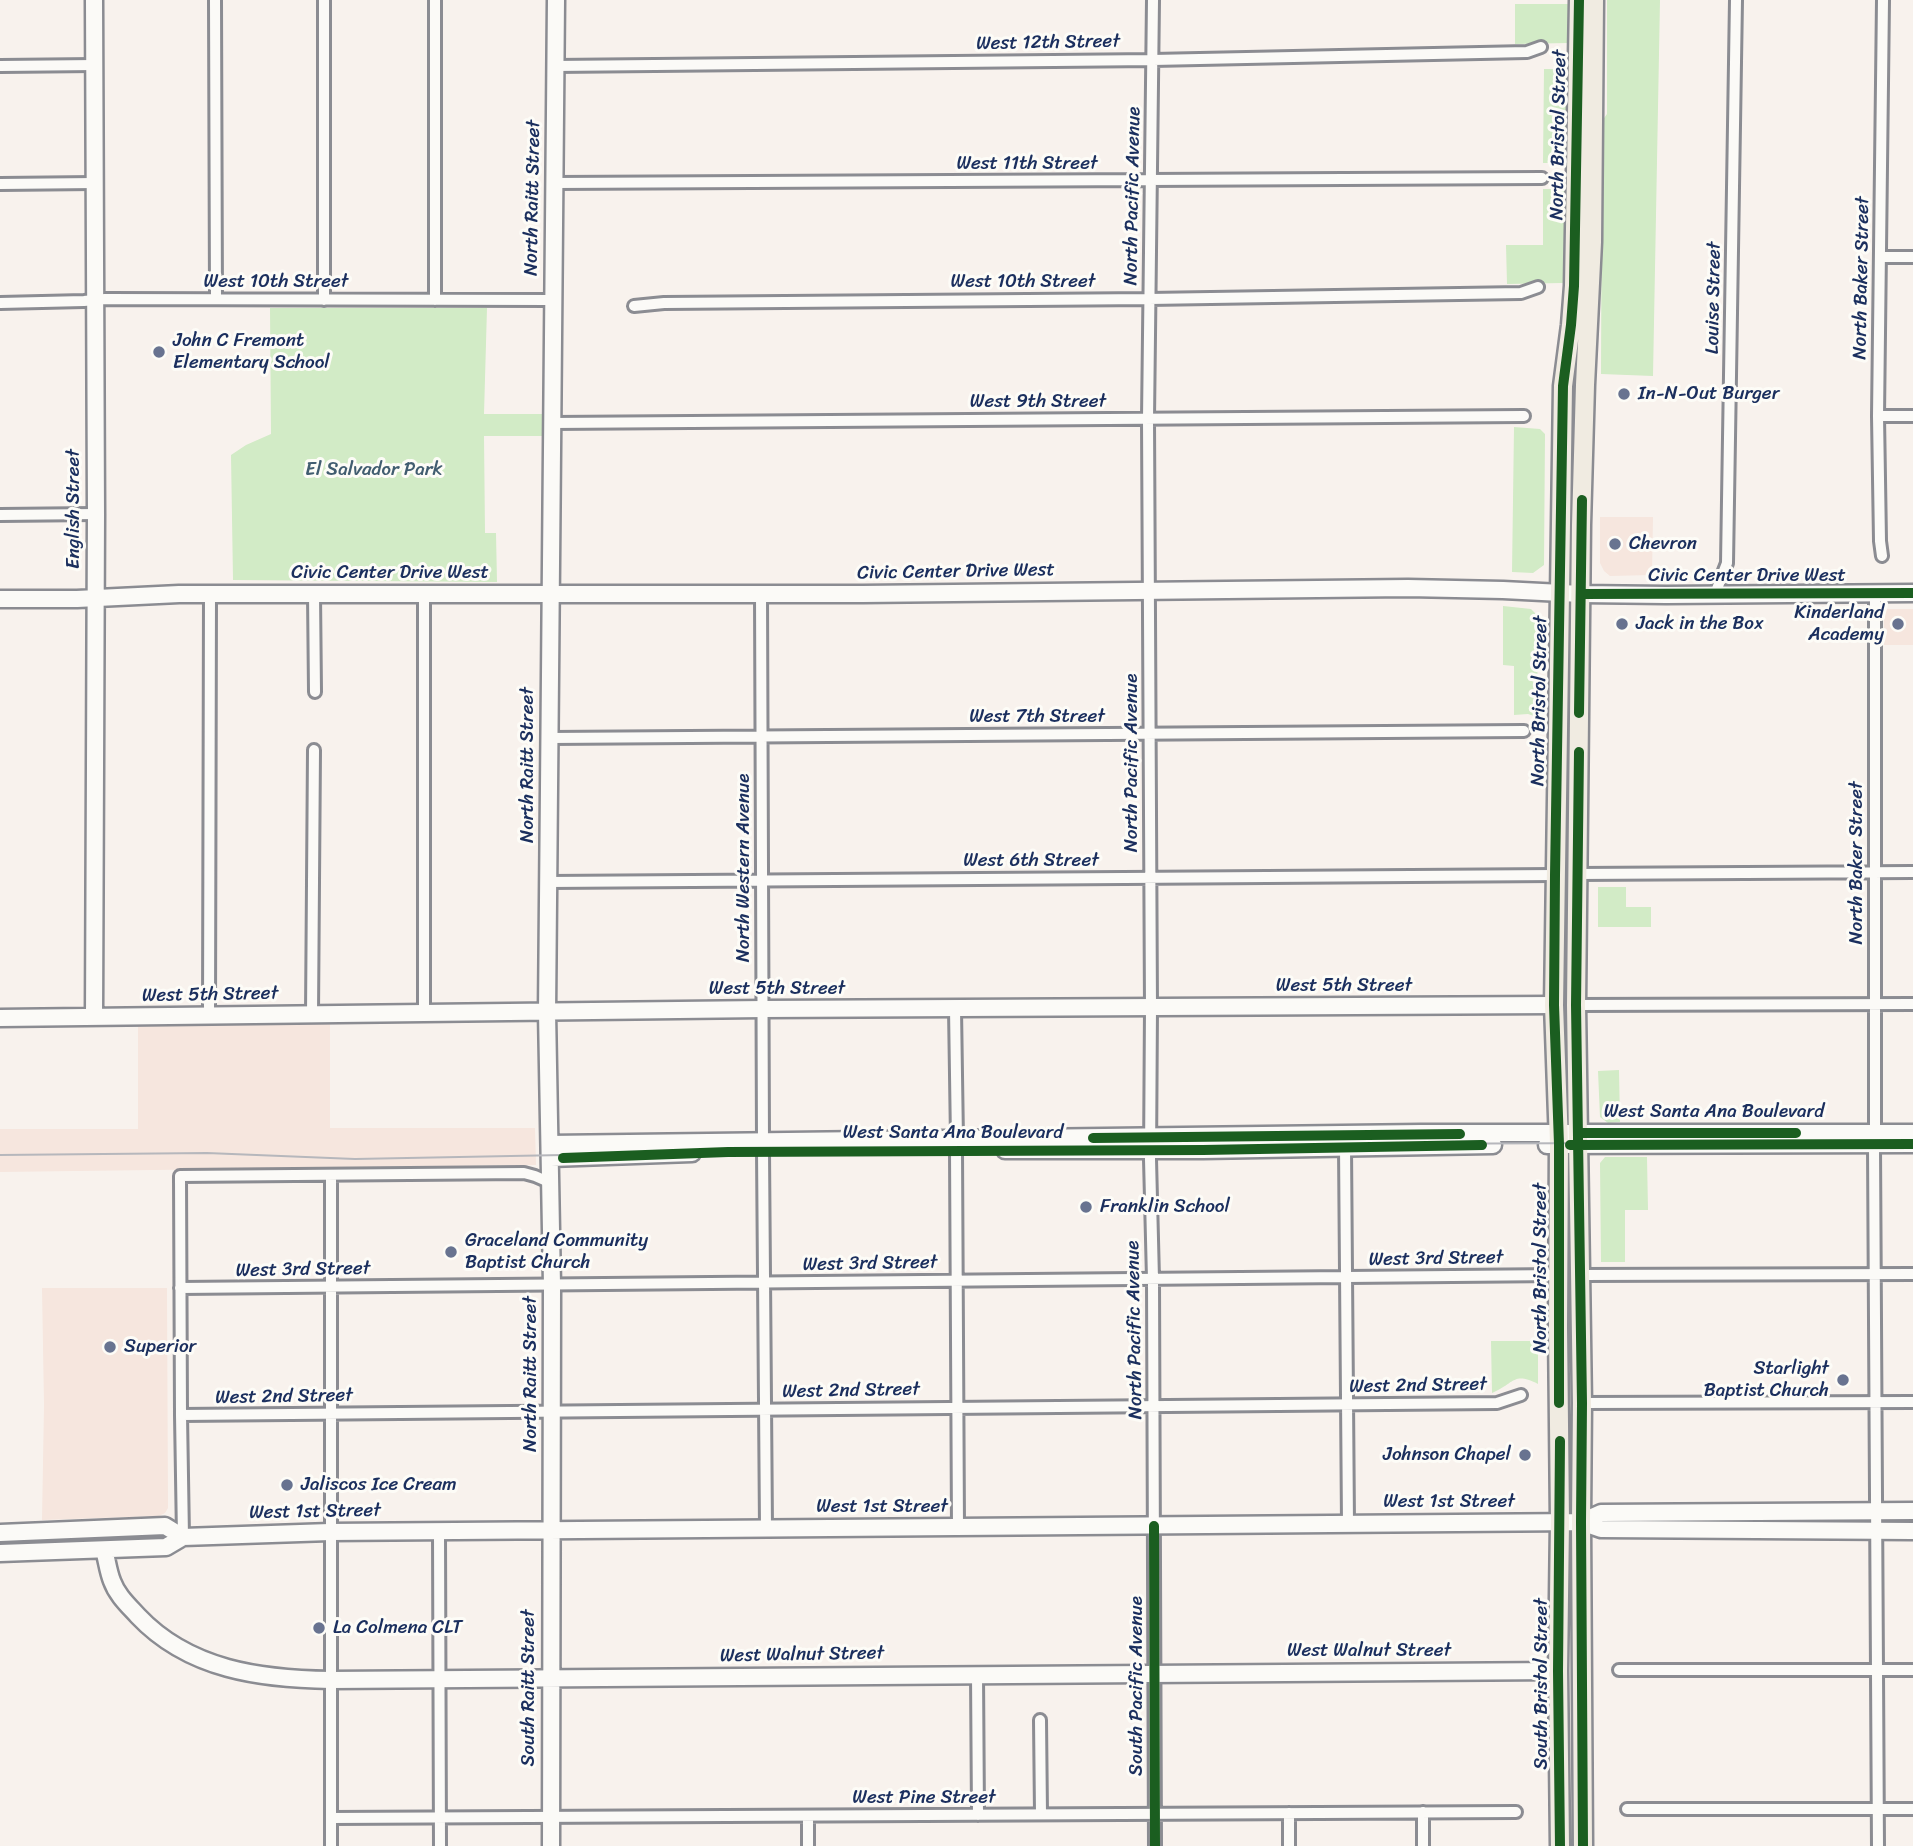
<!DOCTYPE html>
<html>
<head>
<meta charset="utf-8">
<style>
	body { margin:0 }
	canvas { display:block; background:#f8f2ed }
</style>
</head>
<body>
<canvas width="1913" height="1846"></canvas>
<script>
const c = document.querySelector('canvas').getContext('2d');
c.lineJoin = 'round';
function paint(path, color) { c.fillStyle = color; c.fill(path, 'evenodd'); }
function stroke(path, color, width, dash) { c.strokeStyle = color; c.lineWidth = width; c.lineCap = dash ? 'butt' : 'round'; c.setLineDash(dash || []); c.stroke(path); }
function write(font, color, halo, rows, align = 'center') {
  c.font = font + ' Sriracha,sans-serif'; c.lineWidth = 6; c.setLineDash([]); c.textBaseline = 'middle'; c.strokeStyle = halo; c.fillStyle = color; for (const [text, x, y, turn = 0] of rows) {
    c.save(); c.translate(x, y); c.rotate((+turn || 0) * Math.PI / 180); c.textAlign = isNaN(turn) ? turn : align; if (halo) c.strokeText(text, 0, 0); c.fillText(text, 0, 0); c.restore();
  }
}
const built = new Path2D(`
	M1600,517H1653L1652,575L1610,576L1604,571L1600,563Z
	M1884,609H1913V645H1884Z
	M330,1019V1128H535L536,1165L0,1172V1129H138V1025Z
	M42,1288H167L168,1508L165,1513L159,1516L42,1520L44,1405Z`);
const green = new Path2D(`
	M1607,0H1660L1653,376L1601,374L1602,121L1607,114Z
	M1515,4H1569V43L1515,44Z
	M1544,69H1568L1569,71V163H1543Z
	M1543,189H1567V273L1563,283L1507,284L1506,245H1543Z
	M270,308H487L484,414H546L547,436H484L485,533H496L497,582L233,580L231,455L246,445L271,434Z
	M1514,427L1540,429L1545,434L1544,565L1533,573L1512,572Z
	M1503,606L1531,609L1538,616L1537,717L1528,714L1514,715V666L1503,665Z
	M1598,887H1626V907H1651V927H1598Z
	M1619,1070L1620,1122L1608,1123L1600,1117L1598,1071Z
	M1605,1157H1647L1648,1210H1625V1262H1601L1600,1163Z
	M1491,1341H1538V1384C1513,1371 1514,1384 1492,1393Z`);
const street = new Path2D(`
	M215,0L216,299
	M1153,0L1148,419L1151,1008L1150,1159L1153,1279L1155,1846
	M0,66L95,65
	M555,66L1153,60L1527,52L1541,47
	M554,183L1542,178
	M0,184L95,183
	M1880,257H1913
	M324,300V0
	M435,300V0
	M0,303L84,301L105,299L553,300
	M634,306L664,303L1149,299L1521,293L1538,287
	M1878,416H1913
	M552,423L1524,416
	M0,515L96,514
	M1882,556L1880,541L1878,416L1883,0
	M761,593L763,1143
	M314,594L315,692
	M424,594V1013
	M1715,594L1727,563L1736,0
	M550,738L1524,731
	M1577,874L1913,872
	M548,882L1555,875
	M1576,1005L1913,1004
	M955,1009L957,1140
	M312,1014L314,750
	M209,1016L210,594
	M1875,1133V593
	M1874,1145L1878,1846
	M1345,1147L1348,1524
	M956,1150L958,1527
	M763,1151L766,1528
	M1581,1275L1913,1274
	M180,1288L1559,1275
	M1582,1403L1913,1402
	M181,1415L1497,1403L1521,1395
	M439,1531L440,1846
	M183,1537L181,1415L180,1176L524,1173L535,1176L551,1183
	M1619,1670H1913
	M977,1674L978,1815
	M1040,1720L1041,1814
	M1627,1809H1913
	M1423,1812V1846
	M1289,1813V1846
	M808,1816V1846
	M331,1818L1516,1812
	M331,1846V1175`);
const secondary = new Path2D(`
	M0,599H77L179,594H863L1408,588L1503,590L1581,594L1666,595L1913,593
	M94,1017L96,514L94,0
	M0,1018L763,1009L1554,1005
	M550,1144L1421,1133H1913
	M1547,1145L1913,1144
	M1005,1150H1203L1493,1145
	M551,1158L692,1153
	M1581,1522L1601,1513L1913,1511
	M0,1533L165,1526L183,1537
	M104,1550C107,1560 108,1571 112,1581C117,1595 128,1605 138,1616C189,1670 261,1679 331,1680L1558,1671
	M0,1553L166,1547L183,1537L330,1532L1581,1522L1601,1529L1913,1531
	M551,1846L552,1285L547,1012L556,0`);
const primary = new Path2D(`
	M1560,1846L1558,1671L1560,1522L1558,1327L1559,1144L1554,1005L1563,386L1571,325L1574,286L1579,0
	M1583,1846L1581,1522L1582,1403L1576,1005L1581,525L1585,385L1592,242L1594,0`);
const tram = new Path2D(`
	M0,1155L207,1153L355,1159L615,1154L683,1151L1044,1147L1162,1148L1345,1144L1913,1142`);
const cycleway = new Path2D(`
	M1581,594L1913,593
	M1579,713L1582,500
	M1579,752L1576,1005L1582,1403L1581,1522L1583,1846
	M1579,1133H1796
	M1093,1138L1460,1134
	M1570,1145L1913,1144
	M563,1158L728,1152L1203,1150L1482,1145
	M1559,1403V1144L1554,1005L1555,875L1563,386L1571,325L1574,286L1579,0
	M1560,1441L1558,1671L1560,1846
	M1154,1526L1155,1846`);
const markers = [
	[159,352,7,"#687390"],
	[1624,394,7,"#687390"],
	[1615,544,7,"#687390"],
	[1622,624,7,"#687390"],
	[1898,624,7,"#687390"],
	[1086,1207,7,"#687390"],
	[451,1252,7,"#687390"],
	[110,1347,7,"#687390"],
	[1843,1380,7,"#687390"],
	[1525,1455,7,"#687390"],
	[287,1485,7,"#687390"],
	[319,1628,7,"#687390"]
];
const streetNames = [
	["West 12th Street",1048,43,-1],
	["North Bristol Street",1559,135,-89],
	["West 11th Street",1027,164],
	["North Pacific Avenue",1133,196,-89],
	["North Raitt Street",533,198,-89],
	["North Baker Street",1862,278,-89],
	["West 10th Street",276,282],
	["West 10th Street",1023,282],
	["Louise Street",1714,298,-89],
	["West 9th Street",1038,402],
	["English Street",74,509,-90],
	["Civic Center Drive West",956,572,-1],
	["Civic Center Drive West",390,573],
	["Civic Center Drive West",1747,576],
	["North Bristol Street",1540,701,-89],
	["West 7th Street",1037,717],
	["North Pacific Avenue",1132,763,-90],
	["North Raitt Street",528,765,-90],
	["West 6th Street",1031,861],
	["North Baker Street",1857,863,-90],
	["North Western Avenue",744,868,-90],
	["West 5th Street",1344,986],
	["West 5th Street",777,989],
	["West 5th Street",210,995,-1],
	["West Santa Ana Boulevard",1714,1112],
	["West Santa Ana Boulevard",953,1133],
	["West 3rd Street",1436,1259,-1],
	["West 3rd Street",870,1264,-1],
	["North Bristol Street",1541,1268,-90],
	["West 3rd Street",303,1270,-1],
	["North Pacific Avenue",1135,1330,-91],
	["North Raitt Street",531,1374,-90],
	["West 2nd Street",1418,1386,-1],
	["West 2nd Street",851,1391,-1],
	["West 2nd Street",284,1397,-1],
	["West 1st Street",1449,1502],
	["West 1st Street",882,1507],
	["West 1st Street",315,1512,-1],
	["West Walnut Street",1369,1651],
	["West Walnut Street",802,1655,-1],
	["South Bristol Street",1542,1684,-90],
	["South Pacific Avenue",1137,1686,-90],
	["South Raitt Street",529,1688,-90],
	["West Pine Street",924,1798]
];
const poiNames = [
	["John C Fremont",173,341],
	["Elementary School",173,363],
	["In-N-Out Burger",1638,394],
	["Chevron",1629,544],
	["Kinderland",1884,613,"right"],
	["Academy",1884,635,"right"],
	["Jack in the Box",1636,624],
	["Franklin School",1100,1207],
	["Graceland Community",465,1241],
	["Baptist Church",465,1263],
	["Superior",124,1347],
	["Starlight",1829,1369,"right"],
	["Baptist Church",1829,1391,"right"],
	["Johnson Chapel",1511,1455,"right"],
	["Jaliscos Ice Cream",301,1485],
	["La Colmena CLT",333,1628]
];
const parkNames = [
	["El Salvador Park",374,470]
];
paint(built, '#f6e6de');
paint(green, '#d2ebc6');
stroke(street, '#8b8c92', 16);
stroke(secondary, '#8b8c92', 21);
stroke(primary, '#8b8c92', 23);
stroke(street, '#fbfaf7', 10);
stroke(secondary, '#fbfaf7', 16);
stroke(primary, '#f0ebe1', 18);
stroke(tram, '#b6b7bc', 2);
stroke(cycleway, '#1b5e20', 10);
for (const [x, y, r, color] of markers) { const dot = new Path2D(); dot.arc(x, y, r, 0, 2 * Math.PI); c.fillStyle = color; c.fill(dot); stroke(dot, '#fdfcf7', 2.5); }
write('19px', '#1b2f5e', '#fdfcf7', streetNames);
write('19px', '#1b2f5e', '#fdfcf7', poiNames, 'left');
write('19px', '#415d70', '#fdfcf7', parkNames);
</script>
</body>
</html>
